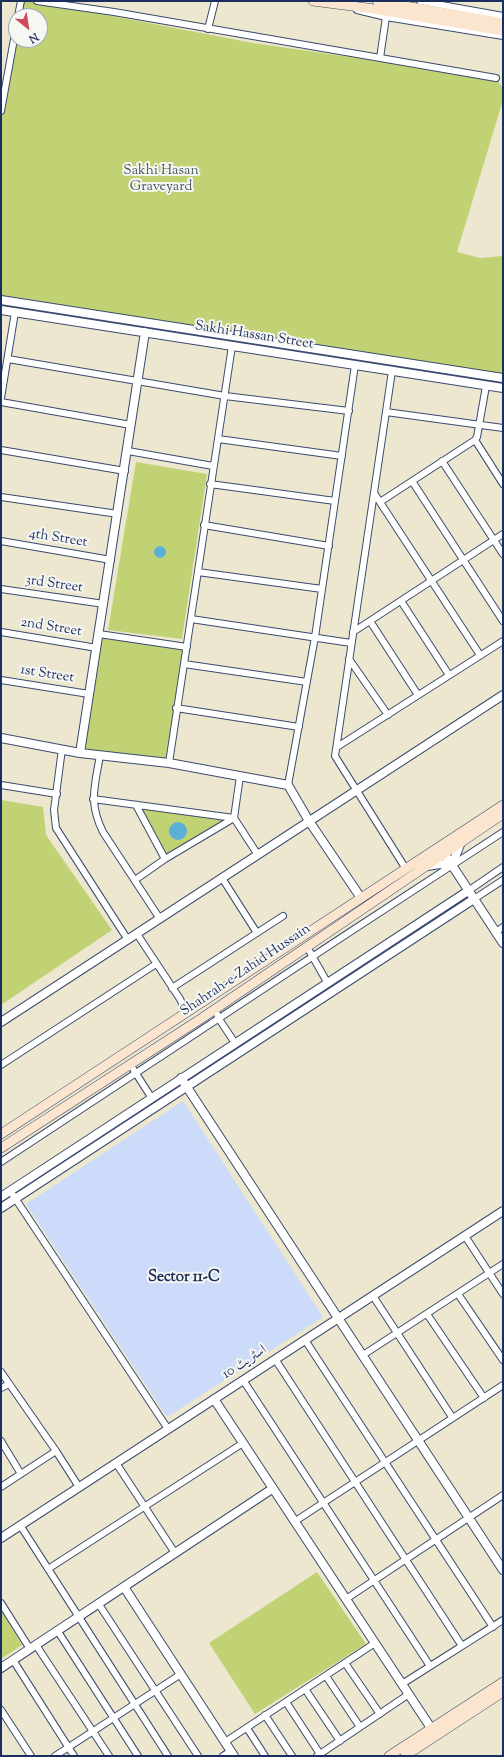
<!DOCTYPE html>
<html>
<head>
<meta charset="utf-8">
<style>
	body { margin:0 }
	#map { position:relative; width:504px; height:1757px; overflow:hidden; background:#ece7ce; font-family:"Sorts Mill Goudy",serif }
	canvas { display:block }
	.frame { position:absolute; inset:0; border:2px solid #1b2f5e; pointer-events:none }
	.north { position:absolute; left:8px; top:8px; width:40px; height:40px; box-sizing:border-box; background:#f6f6f2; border:1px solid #9ea6b7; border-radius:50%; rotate:150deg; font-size:11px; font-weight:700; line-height:16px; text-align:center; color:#1b2f5e }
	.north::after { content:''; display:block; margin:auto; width:14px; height:18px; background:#d1495b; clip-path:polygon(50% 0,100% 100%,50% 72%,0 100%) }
</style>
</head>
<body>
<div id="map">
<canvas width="504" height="1757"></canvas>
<div class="frame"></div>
<div class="north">N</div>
</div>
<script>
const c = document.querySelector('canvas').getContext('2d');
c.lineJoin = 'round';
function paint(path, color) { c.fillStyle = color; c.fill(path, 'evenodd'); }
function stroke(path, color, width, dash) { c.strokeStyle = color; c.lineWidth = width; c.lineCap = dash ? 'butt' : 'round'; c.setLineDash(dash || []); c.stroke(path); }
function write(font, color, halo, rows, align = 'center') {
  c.font = font + ' "Sorts Mill Goudy",Amiri,serif'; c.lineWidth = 4; c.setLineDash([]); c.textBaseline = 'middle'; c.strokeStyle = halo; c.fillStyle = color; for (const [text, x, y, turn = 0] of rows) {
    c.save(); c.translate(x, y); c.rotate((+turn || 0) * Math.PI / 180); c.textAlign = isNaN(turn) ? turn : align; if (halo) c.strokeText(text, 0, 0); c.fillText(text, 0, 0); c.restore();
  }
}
const built = new Path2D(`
	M183,1101L323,1317L167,1417L26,1204Z`);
const green = new Path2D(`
	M21,1H34L253,43L496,78L503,89V100L457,252L480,258L503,256V388L1,310V111L16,40H40V16H18Z
	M136,462L207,474L182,639L108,630Z
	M99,634L187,647L169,763L80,753Z
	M1,800L43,807L46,835L112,930L1,1005Z
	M136,805L234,818L165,859Z
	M317,1572L366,1644L255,1714L209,1643Z
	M1,1610L22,1645L1,1659Z`);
const water = new Path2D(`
	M154 552a6 6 0 1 1 12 0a6 6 0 1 1-12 0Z
	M169 831a9 9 0 1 1 18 0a9 9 0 1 1-18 0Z`);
const minor = new Path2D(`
	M37,1L114,12L496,78
	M420,1L503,16
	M357,10L386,17L503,36
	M18,16L21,1
	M208,29L215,1
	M380,58L386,17
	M1,111L16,28
	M8,359L225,396L349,411
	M392,371L335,756L406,869
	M486,386L477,437L475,440L503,484
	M1,398L15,312
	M1,402L131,425
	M386,412L503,428
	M218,439L342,456
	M1,450L125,471
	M128,451L213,466
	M442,461L503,554
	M412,481L503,621
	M210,484L335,501
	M374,493L480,655
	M1,497L118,514
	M380,502L475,440
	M204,525L329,546
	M1,541L111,560
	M198,572L322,589
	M1,589L104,604
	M401,601L449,675
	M191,619L351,643
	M370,621L418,695
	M1,632L97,648
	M353,632L503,534
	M99,634L187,647
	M349,659L388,715
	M184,664L307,682
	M1,680L89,694
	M176,708L299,727
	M337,747L503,641
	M62,749L54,810L56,828L128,940
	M100,755C95,786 88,802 103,832L160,919
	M169,763L232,346
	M1,785L57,794
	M288,785L315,637L355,365
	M93,799L234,818L258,855
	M136,805L165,859
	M222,878L257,933
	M135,880L165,859L234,818L240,776
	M468,891L503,867
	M474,899L503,880
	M496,932L503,927
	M137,934L180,999L186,1012
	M310,952L327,982
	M172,988L283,916
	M215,1009L219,1019L235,1043
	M130,1064L151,1097
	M1,1065L156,964
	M1,1162C168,1052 335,941 503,832
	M13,1195L168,1429
	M465,1236L503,1294
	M458,1294L503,1360
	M373,1296L452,1417
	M427,1314L484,1398
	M305,1340L493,1627
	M363,1355L503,1264
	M275,1359L462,1646
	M1,1372L56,1451L79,1487
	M243,1380L430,1666
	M1,1388L9,1384
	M1,1441L21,1474
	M116,1463L175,1553
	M1,1487L56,1451
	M294,1522L503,1385
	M20,1525L168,1756
	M48,1569L243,1443
	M346,1599L503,1495
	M1,1603L30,1649
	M98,1603L198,1756
	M57,1630L138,1756
	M36,1645L109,1756
	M13,1660L74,1756
	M345,1663L380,1714
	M326,1676L360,1727
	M402,1684L503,1620
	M305,1689L340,1741
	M286,1702L320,1754
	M1,1710L31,1756
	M265,1715L292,1756
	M247,1728L265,1756
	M225,1742L375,1643
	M55,1756L181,1674
	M223,1756L231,1751
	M317,1756L409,1694`);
const tertiary = new Path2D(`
	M1,300L503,378
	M1,310L503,388
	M1,738L80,753L169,763L288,785L309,821L361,898
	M80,753L145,332
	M444,853L503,943
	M427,866L440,864L452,865L461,842
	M1,1022L503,695
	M181,1078L503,1570
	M1,1197L468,891
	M1,1208L474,899
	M214,1399L431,1728
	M1,1538L503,1211
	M124,1587L234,1756
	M1,1668L272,1489`);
const secondary = new Path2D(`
	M313,1L367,8L503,31
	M377,1L503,23
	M1,1134L503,805
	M1,1148L202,1018L503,814
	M389,1756L503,1682
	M405,1756L503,1692`);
const parkNames = [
	["Sakhi Hasan",161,172],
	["Graveyard",161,188]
];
const streetNames = [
	["Sakhi Hassan Street",254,336,9],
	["4th Street",58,539,9],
	["3rd Street",54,585,8],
	["2nd Street",51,628,9],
	["1st Street",47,675,9],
	["Shahrah-e-Zahid Hussain",246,971,-34],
	["اسٹریٹ 10",245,1363,-33]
];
const neighbourhoodNames = [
	["Sector 11-C",184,1278]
];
paint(built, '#cbdbf9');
paint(green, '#c1d275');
paint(water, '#5cafd7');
stroke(minor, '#3a4b6f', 8);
stroke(tertiary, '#3a4b6f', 10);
stroke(secondary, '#3a4b6f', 10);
stroke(minor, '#fff', 6);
stroke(tertiary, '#fff', 8);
stroke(secondary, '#fbe5cf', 9);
write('14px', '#445864', '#f6f6f2', parkNames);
write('14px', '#1b2f5e', '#f6f6f2', streetNames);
write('bold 15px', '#1b2f5e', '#f6f6f2', neighbourhoodNames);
</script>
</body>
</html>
